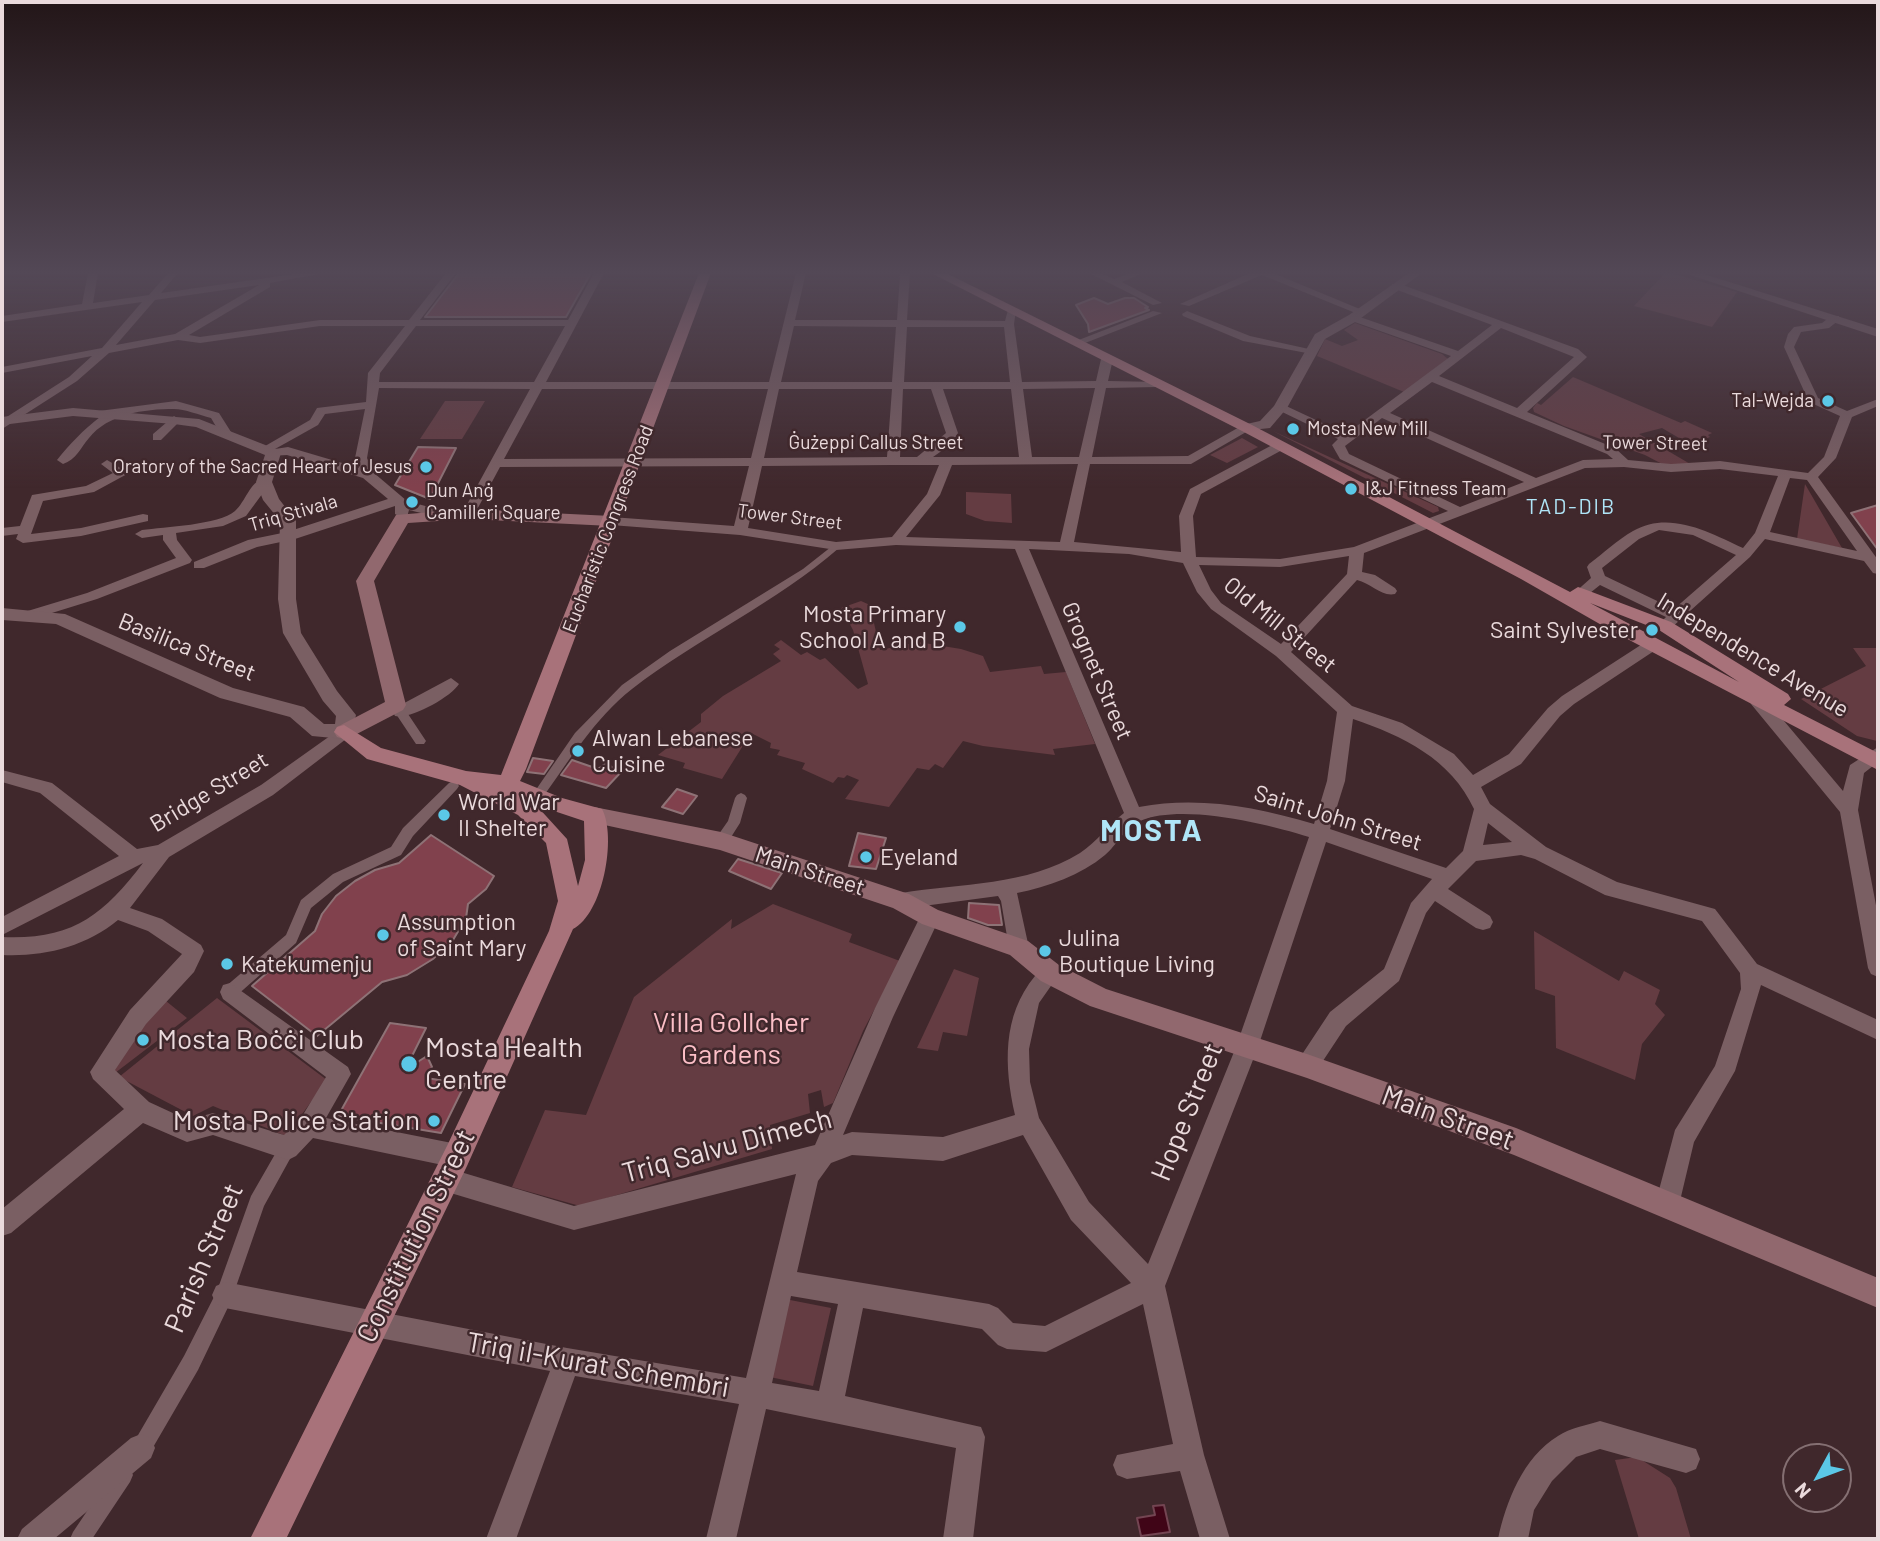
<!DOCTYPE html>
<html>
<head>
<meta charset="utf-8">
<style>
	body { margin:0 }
	#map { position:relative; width:1880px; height:1541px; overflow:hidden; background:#40282c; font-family:Barlow,sans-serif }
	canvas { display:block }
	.frame { position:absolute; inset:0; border:4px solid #eadadc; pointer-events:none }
	.north { position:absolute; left:1782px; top:1443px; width:70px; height:70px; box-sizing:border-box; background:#40282c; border:2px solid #846f72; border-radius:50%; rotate:229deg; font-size:19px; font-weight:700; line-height:28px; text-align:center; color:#eadadc }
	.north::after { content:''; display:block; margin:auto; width:24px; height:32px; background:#5bc8e7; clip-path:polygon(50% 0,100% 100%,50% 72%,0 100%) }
</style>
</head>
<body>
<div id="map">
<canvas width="1880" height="1541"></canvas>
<div class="frame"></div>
<div class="north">N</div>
</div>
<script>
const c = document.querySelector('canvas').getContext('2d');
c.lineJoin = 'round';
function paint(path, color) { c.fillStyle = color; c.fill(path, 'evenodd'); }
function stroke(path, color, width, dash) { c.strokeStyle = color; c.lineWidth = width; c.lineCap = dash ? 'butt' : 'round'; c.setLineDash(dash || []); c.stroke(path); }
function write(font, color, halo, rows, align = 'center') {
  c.font = font + ' Barlow,sans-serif'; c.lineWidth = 5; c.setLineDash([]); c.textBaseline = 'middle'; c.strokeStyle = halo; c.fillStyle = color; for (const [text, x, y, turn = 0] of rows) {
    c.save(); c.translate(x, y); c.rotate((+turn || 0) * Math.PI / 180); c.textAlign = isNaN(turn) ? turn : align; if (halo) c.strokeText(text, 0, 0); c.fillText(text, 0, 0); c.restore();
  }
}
const green = new Path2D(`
	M1665,273H1671L1737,292L1712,327L1634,306Z
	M1355,323L1442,354L1448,359L1404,392L1317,356L1325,339L1342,346L1358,340L1344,330Z
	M1573,377L1681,423L1685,421L1712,433L1708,435L1710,437L1691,445L1662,428L1639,434L1692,465H1664L1645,455L1564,426L1534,412L1533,408L1537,403L1541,405Z
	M445,401H485L462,439H420Z
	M1273,431L1438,507L1439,511L1433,513Z
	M1242,438L1258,447L1227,463L1210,455Z
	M1805,484L1842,548L1797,539Z
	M966,492L1011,494L1012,523L985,521L966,514Z
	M861,601L870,605L880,650L918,642L961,649L983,656L990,672L1041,666L1044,674L1066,672L1095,744L1053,749L1055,755L983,746L963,741L943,768L935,764L929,770L917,768L889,807L845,799L859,780L847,775L844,778L838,777L833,783L802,769L805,763L777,755L780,750L770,748L771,743L751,733L722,779L683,768L685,763L658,755L701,722V714L723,696L781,661L773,654L780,649L774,645L781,640L801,655L807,652L820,660L825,658L858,689L868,684L853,630L841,608Z
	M1853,648H1878L1877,741L1857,736L1801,699L1866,666Z
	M773,904L852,934L849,942L900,961L863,1031L833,1103L824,1107L821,1090L808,1094L810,1113L770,1125L772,1149L580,1206L512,1187L545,1110L586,1115L634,997L732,919L731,929Z
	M1534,931L1619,981L1624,971L1660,990L1655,1004L1665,1015L1642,1044L1635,1080L1556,1048L1555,996L1535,989Z
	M954,969L979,978L967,1036L943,1032L938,1051L917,1048Z
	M217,998L327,1080L286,1136L213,1106L193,1116L119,1077Z
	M166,1001L187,1018L115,1073L108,1062Z
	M785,1299L831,1308L813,1386L765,1376Z
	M1637,1457L1670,1478L1676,1488L1691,1539H1639L1615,1460Z`);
const water = new Path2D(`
	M1164,1505L1170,1532L1141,1536L1137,1518L1155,1515L1153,1506Z`);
const building = new Path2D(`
	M459,273H591L566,317H425Z
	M1094,298L1108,304L1125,298H1134L1148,307L1145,308L1149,310L1089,332L1088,324L1076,305Z
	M418,447L456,448L430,499L395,485Z
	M1878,505V550L1851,513Z
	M533,758L553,761L544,774L527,772Z
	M572,760L598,769L605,764L622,771L606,788L561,775Z
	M677,789L697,796L683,814L662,807Z
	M858,833L886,838L876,869L849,866Z
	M431,835L494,876L486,889L468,904L466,918L453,940L433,959L407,975L382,982L317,1036L252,986L315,931L322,914L336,896L355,881L375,870L399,863Z
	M738,859L782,873L771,889L729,871Z
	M969,903L999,905L1002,925H988L968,918Z
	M390,1023L426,1028L405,1070L427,1056L432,1067L426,1078L465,1084L441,1133L338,1116Z`);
const pedestrian = new Path2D(`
	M836,543L839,544V548C776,603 698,638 632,689C595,718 568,762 541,800H533L531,797L533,794L575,733L622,685L670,651L803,569Z
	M396,701L400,702L426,741L424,744H416L390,705Z
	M453,781L457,783L459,786L457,789L413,836L401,855L343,882L311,908L296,943L235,997L230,999L225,997L223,992L225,987L286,935L301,900L333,874L391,847L403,828L449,783Z
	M741,793L745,795L747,798L740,823L726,845H716L714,841L728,821L735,798L737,795Z
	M288,1140L294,1142L296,1148L264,1206L231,1301L198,1370L148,1456L141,1459L134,1456L131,1449L134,1442L184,1356L217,1291L251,1196L282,1142Z
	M123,1465L130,1468L133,1475L130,1482L92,1539H70L73,1532L116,1468Z`);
const minor = new Path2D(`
	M88,273H98L93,303L149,295L168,273H178L161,293L301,273H325L270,283V287L189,335L200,337L320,320H409L446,273H456L420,320H568L594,273H604L546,382H769L796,273H806L795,320H897L900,273H910L907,320L1005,321L1008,310H1016L1014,324L1022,382L1096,381L1101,359L1107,356L1113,359L1108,381L1161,382V386L1157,387L1106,388L1092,457L1188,456L1243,425L1253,428L1191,464H1090L1074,542L1181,552L1179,516L1190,489L1276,443H1284V449L1201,494L1193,516L1196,557L1280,559L1354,547L1448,511L1340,459L1332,445L1338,439L1274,408L1284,405L1346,434L1451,356L1349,320V316H1357L1458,351L1492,325L1392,288V284H1400L1578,349L1587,357L1585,359L1527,412L1615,448L1628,460L1671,464L1720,461L1808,473L1824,457L1840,416L1809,402L1784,347L1788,334L1794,327L1822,323L1831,316H1839V320L1829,328L1801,332L1794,347L1818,398L1847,411L1878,399V406L1852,417L1836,458L1818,477L1878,560V574L1873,573L1864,561L1765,539L1750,557L1670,629H1660L1657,626L1666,617L1600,585L1585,597H1575L1573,594L1591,578L1587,567L1589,564C1604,553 1617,540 1633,531C1669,510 1709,532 1743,548L1755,533L1778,476L1720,469L1671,472L1624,467L1585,468L1364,553L1362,572L1375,575L1395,588L1397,591L1395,594C1381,597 1371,583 1357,580L1291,652L1352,706L1402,723L1454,754L1473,775L1509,754L1548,708L1562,696L1647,641H1657L1660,645L1657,649L1574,704L1560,716L1521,764L1481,787L1490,804L1546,847L1617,882L1715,909L1757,964L1878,1020V1040L1761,985L1735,1071L1694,1142L1679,1205L1676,1214L1667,1217L1658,1214L1655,1205L1675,1130L1715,1066L1741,989L1740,973L1702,921L1605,895L1535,859L1521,855L1476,861L1448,889L1490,916L1493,922L1490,928L1483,930L1476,928L1435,901L1426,913L1399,981L1346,1026L1315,1073L1307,1076L1299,1073L1296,1066L1299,1059L1330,1012L1384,969L1411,903L1432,879L1326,842L1258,1047L1165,1286L1204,1455L1230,1539H1200L1180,1471L1127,1479L1117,1475L1113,1465L1117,1455L1173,1444L1143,1304L1046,1352L1007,1349L998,1345L982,1329L863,1308L845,1396L981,1427L985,1437L973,1539H943L956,1448L766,1409L736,1539H706L739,1404L575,1376L516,1539H486L550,1371L225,1308L216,1304L212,1295L216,1286L225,1282L567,1348L746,1378L796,1174L574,1230L444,1191L436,1187L432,1179L436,1171L444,1167L574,1206L815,1145L875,1008L923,911L930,909L937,911L940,917L893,1017L843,1135L852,1132L943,1137L1015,1115C1004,1066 1002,1016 1035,976C1042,967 1046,963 1057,967L1060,973L1039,1003L1029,1049L1030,1082L1039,1118L1089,1202L1148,1264L1236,1047L1309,837C1267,824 1182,803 1140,821C1125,827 1117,845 1105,855C1081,875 1048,887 1017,893L1029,948L1026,954L1019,957L1012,954L1009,948L1001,901L998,896L901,909L894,907L891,901L894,895L901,893C961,883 1027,886 1080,853C1097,842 1108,825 1124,813L1015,549L896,545L836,550L740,535L611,525L604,521L611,517L734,526L749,466L500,467L473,517L429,515L409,510L407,517L402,518L395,514V506L295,539L257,547L204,568H194V562L248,540L287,532L388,499L363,478L287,455L269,456L260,449L310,420L317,408L366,402L368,373L405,326H320L200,343L178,340L109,353L77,381L2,429V420L69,377L92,356L2,373V367L102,348L142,302L2,322V316L82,304ZM259,285L175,334L116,345L155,300ZM416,326H565L534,382H379L380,373ZM794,326L896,327L892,382H781ZM907,327H1004L1010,382H904ZM1501,328L1574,357L1517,408L1439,376ZM1432,382L1607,454L1613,459L1583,460L1536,478L1390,413ZM379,388L530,389L464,510L429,507L407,501L374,473L367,458ZM1095,388L1079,457H1032L1023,389ZM542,389H768L751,458L504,459ZM779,389H892L887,457L764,458ZM903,389H931L946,433L917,457H900ZM943,389H1011L1019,457H933L950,445L958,433ZM365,409L355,458L359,468L288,447L275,449L318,425L325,414ZM1382,418L1524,482L1460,507L1349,454L1345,446ZM1078,464L1060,542L906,537L940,495L952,465ZM890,465H939L927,494L892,537L836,542L748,528L762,466ZM1790,478L1807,480L1857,551L1770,532ZM1659,530L1693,535L1736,555L1674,609L1605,576L1602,568L1639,539ZM1029,549L1129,554L1183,563L1197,592L1211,609L1276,656L1337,712L1327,781L1314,824C1256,807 1199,796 1139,807ZM1349,556L1347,574L1281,644L1221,603L1211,590L1199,565L1280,567ZM1353,719C1403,736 1451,759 1474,809L1463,851L1446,868L1330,829L1345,781ZM1488,823L1512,842L1483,845ZM1023,1135L1071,1220L1131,1283L1045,1326L1013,1323L998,1308L989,1304L797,1272L818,1181L831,1163L852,1155L943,1161ZM791,1296L838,1304L819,1391L772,1383Z
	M1089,273H1101L1114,279L1130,273H1143L1122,282L1162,303L1153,305Z
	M1250,273H1273L1367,312L1358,314L1262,275L1189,306L1180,304Z
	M1153,311L1162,313L1080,345L1071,343Z
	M1187,311L1250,336L1318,351L1312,354L1243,341L1183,316L1182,314Z
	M176,401L219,413L231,432L221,435L211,418C199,415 185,409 174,409C144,409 108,414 89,438C81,447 76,460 63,464L57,460C70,444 83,430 100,417L97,414L99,411Z
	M174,416L180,420L178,423L161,440H153V434Z
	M107,460L129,473L94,492L43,501L31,534L81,528L143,514L148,515V521L81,536L23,543L16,539L18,534L2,536V528L20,526L32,495L86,486L113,473L101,464Z
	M264,478L271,482L246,516L223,526L176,533L177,540L192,560L190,563L97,599L26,621L18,616L21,613L87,593L176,558L163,540V535L142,538L135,534L142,530C164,527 219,525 235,511C246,501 249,483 264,478Z
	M451,678L459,684C451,697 410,720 395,716L393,712L395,708Z
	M1757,694L1763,696L1843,791L1850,765L1878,747V762L1864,773L1858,810L1878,916V977L1871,974L1868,968L1840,812L1751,704L1749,700Z
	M344,726L352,732L350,736L273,795L169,857L130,908L162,919L201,945L204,951L194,972L146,1024L115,1070L149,1102L188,1120L213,1113L284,1135L301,1118L326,1077L223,999L220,992L223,985L230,983L348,1067L351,1074L326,1118L457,1144L465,1148L469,1156L465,1164L457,1168L313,1138L296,1156L288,1160L213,1135L187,1142L143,1123L11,1233L2,1236V1209L124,1109L93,1079L90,1072L130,1010L182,954L148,931L118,920C85,947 43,957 2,955V937C71,940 102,917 143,863L2,935V917L119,856L40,793L2,782V770L52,783L137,849L158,845L261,785Z
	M1600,1421L1696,1449L1700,1459L1696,1469L1686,1473L1600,1449L1576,1457L1552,1481L1534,1510L1528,1539H1498C1506,1502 1523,1457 1558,1436C1570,1428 1587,1425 1600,1421Z
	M141,1434L151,1438L155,1448L151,1458L54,1539H17L22,1529L131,1438Z`);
const tertiary = new Path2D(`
	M1409,273H1422L1357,321L1325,339L1287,408L1270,428L1242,431L1240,428L1242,425L1260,421L1274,406L1315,334L1349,315Z
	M1684,273H1701L1878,329V337Z
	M73,408L199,419L278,450L281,453L272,482L279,499L296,521V599L301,633L337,691L356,715L351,737L344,739L312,736L290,717L220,698L56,624L2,620V608L65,614L233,688L304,707L324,724H335L336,716L323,701L283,633L278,599L280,521L263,500L256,482L265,455L196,427L174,424L73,416L2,425V417Z`);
const secondary = new Path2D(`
	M468,509L611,516L619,521L611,526L468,519L408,523L374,581L406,705L403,710L351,737L344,739L337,737L334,732L337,727L385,702L356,581L396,515Z
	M594,807L721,832L909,894L938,910L1028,941L1059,965L1106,989L1307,1054L1516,1128L1878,1278V1308L1514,1155L1307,1078L1090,1006L1041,981L1010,955L922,924L893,908L720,850L586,821L583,815L586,809Z`);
const primary = new Path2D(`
	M699,273H711L526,769L520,781L562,798L602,809C617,837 603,914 573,929L467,1166L286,1539H250L447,1146L549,931L558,901L546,843L518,815L460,785L367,759L334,732L337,727L344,725L381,748L466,771L501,775ZM536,805L584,821L585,860L578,886L567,839Z
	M931,273H946L1252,425L1570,592L1578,587L1584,589L1671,622L1788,694L1791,699L1784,705L1878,753V770L1612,631L1521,579L1242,431ZM1590,603L1659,630L1739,682Z`);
const markers = [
	[1828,401,7,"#5bc8e7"],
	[1293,429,7,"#5bc8e7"],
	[426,467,7,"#5bc8e7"],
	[1351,489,7,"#5bc8e7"],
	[412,502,7,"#5bc8e7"],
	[960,627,7,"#5bc8e7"],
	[1652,630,7,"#5bc8e7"],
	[578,751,7,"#5bc8e7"],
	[444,815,7,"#5bc8e7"],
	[866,857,7,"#5bc8e7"],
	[383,935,7,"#5bc8e7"],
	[1045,951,7,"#5bc8e7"],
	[227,964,7,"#5bc8e7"],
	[143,1040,7,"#5bc8e7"],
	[409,1064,9,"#5bc8e7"],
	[434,1121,7,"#5bc8e7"]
];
const farPoinames = [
	["Tal-Wejda",1814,401,"right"],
	["Mosta New Mill",1307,429],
	["Oratory of the Sacred Heart of Jesus",412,467,"right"],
	["I&J Fitness Team",1365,489],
	["Dun Anġ",426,491],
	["Camilleri Square",426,513]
];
const farStreetnames = [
	["Ġużeppi Callus Street",876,443],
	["Tower Street",1655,443,1],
	["Triq Stivala",293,513,-16],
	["Tower Street",790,517,7],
	["Eucharistic Congress Road",608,529,-69]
];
const farNeighbourhoodnames = [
	["TAD-DIB",1571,507]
];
const poiNames = [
	["Mosta Primary",946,614,"right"],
	["School A and B",946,640,"right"],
	["Saint Sylvester",1638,630,"right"],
	["Alwan Lebanese",592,738],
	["Cuisine",592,764],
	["World War",458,802],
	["II Shelter",458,828],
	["Eyeland",880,857],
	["Assumption",397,922],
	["of Saint Mary",397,948],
	["Julina",1059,938],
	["Boutique Living",1059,964],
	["Katekumenju",241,964]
];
const streetNames = [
	["Old Mill Street",1280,625,39],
	["Basilica Street",187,647,22],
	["Independence Avenue",1753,655,31],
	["Grognet Street",1097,671,67],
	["Bridge Street",209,792,-31],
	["Saint John Street",1338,818,17],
	["Main Street",810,871,18]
];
const nearParknames = [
	["Villa Gollcher",731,1023],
	["Gardens",731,1055]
];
const nearPoinames = [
	["Mosta Boċċi Club",157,1040],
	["Mosta Health",425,1048],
	["Centre",425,1080],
	["Mosta Police Station",420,1121,"right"]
];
const nearStreetnames = [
	["Hope Street",1187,1112,-68],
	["Main Street",1448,1118,20],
	["Triq Salvu Dimech",727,1146,-15],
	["Constitution Street",416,1236,-64],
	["Parish Street",204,1258,-67],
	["Triq il-Kurat Schembri",598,1365,10]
];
const districtNames = [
	["MOSTA",1152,831]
];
paint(green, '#643c42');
paint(water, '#400517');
stroke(water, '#734552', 2);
paint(building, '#81414d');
stroke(building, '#8e7276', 2);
paint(pedestrian, '#7a5f63');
paint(minor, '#7a5f63');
paint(tertiary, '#7a5f63');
paint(secondary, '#91686e');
paint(primary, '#a8727a');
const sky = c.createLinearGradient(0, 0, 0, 488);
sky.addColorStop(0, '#231618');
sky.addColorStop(0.56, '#534856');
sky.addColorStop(1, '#53485600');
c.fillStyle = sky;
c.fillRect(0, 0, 1880, 488);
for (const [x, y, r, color] of markers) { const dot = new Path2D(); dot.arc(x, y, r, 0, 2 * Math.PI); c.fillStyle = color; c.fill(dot); stroke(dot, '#40282c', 2.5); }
write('19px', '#eadadc', '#40282c', farPoinames, 'left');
write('19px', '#eadadc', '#40282c', farStreetnames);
c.letterSpacing = '2px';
write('21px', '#afe5f7', '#40282c', farNeighbourhoodnames);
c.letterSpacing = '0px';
write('23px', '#eadadc', '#40282c', poiNames, 'left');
write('23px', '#eadadc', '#40282c', streetNames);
write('28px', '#fcbfc7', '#40282c', nearParknames);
write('28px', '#eadadc', '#40282c', nearPoinames, 'left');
write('28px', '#eadadc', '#40282c', nearStreetnames);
c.letterSpacing = '2px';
write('bold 30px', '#afe5f7', '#40282c', districtNames);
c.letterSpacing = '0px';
</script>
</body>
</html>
